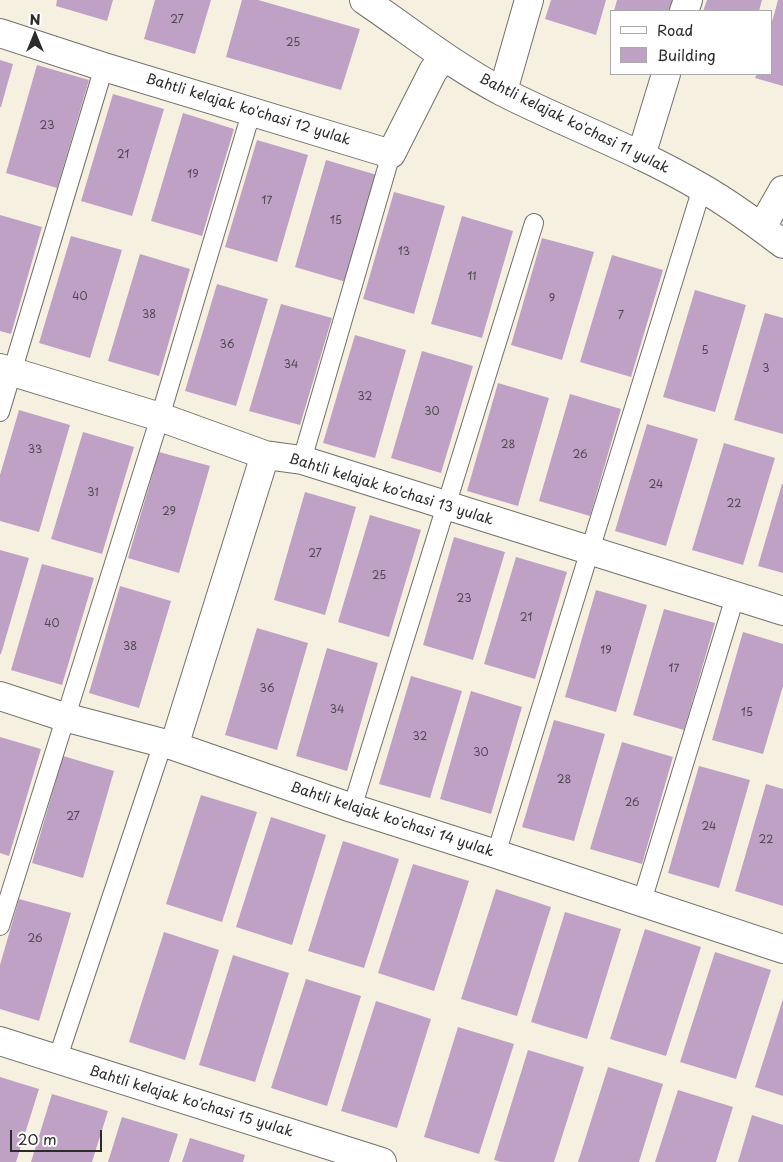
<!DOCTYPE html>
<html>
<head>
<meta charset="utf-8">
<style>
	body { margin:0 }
	#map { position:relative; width:783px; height:1162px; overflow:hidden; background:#f6f0e0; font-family:"Playpen Sans",sans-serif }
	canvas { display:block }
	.legend { position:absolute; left:610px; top:10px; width:162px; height:65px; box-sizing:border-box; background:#fff; border:1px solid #aaa; margin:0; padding:6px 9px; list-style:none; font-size:15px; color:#2b2b2b }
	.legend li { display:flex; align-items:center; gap:10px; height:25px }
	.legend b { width:25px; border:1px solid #aaa }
	.north { position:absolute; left:10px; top:10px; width:50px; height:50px; -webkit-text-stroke:4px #fff; paint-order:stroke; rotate:0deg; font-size:14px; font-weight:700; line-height:20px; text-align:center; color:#2b2b2b }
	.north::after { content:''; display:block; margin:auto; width:18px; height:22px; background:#2b2b2b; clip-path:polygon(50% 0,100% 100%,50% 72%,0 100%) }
	.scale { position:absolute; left:10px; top:1130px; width:92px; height:22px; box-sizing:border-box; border:2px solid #2b2b2b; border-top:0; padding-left:6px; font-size:15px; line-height:18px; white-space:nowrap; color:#2b2b2b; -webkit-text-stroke:4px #fff; paint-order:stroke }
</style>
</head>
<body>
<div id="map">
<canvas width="783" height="1162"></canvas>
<ul class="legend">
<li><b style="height:6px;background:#fff"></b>Road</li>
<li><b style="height:14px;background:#bfa1c6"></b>Building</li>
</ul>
<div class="north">N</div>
<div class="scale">20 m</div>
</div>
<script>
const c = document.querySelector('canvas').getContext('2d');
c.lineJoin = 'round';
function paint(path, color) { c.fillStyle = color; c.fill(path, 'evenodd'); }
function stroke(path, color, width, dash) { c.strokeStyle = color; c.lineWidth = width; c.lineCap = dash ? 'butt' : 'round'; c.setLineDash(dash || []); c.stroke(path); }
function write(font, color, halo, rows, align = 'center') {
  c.font = font + ' "Playpen Sans",sans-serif'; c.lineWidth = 4.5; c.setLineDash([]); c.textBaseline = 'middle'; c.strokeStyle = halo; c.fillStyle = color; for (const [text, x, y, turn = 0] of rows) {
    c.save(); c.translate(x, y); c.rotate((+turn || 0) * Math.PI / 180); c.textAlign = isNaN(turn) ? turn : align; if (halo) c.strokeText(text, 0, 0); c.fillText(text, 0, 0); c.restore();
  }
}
const building = new Path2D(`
	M57,0H113L107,21L56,6Z
	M155,0H211L195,54L144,39Z
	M242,0H258L360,29L341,90L226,57Z
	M551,0H606L596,35L545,19Z
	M617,0H673L669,11H614Z
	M707,0H762L759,11H703Z
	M778,0H783V86L755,78L757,74H772V22Z
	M0,60L13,64L1,107H0Z
	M37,65L89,80L57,188L6,173Z
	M113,94L164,109L132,216L81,201Z
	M183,113L234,129L202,236L151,221Z
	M257,140L308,155L277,262L225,247Z
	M326,160L377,175L346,282L295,267Z
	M394,192L445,206L414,314L363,299Z
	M0,215L42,227L11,334L0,331Z
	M462,216L513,231L482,338L431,324Z
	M71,236L122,250L90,358L39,343Z
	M542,238L594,252L562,360L511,345Z
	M140,254L190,269L159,376L108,361Z
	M612,255L663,270L631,377L580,362Z
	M217,284L268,299L236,406L185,391Z
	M695,290L746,305L715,412L663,397Z
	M281,304L332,318L300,425L249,411Z
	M765,313L783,318V434L734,420Z
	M355,335L406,350L375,458L323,443Z
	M422,351L473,366L441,473L391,458Z
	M498,383L549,398L518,506L467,491Z
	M570,394L621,409L590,516L539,501Z
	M19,410L70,425L39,532L0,521V475Z
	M647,424L698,439L666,546L615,531Z
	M83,432L134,447L102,554L51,539Z
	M724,443L775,458L743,565L692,550Z
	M159,452L210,466L179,573L128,558Z
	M782,484H783V573L758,566Z
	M305,492L356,507L325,615L274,600Z
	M370,515L421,530L389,637L338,622Z
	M454,537L505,552L473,660L423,645Z
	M0,550L29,558L1,654H0Z
	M516,557L567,572L535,679L484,664Z
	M42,564L94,578L62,685L11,670Z
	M120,586L171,601L139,708L89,693Z
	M596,590L647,605L616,712L565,697Z
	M664,609L715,623L684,730L633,715Z
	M257,628L308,643L277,750L225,735Z
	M743,632L783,644V686L763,754L712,740Z
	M327,648L378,663L347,771L296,756Z
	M411,676L462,691L430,798L379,784Z
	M471,691L522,707L491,814L440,799Z
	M554,720L605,734L574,841L522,827Z
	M0,737L41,749L9,856L0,853Z
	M622,742L673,757L642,864L590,849Z
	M63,756L114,771L83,878L32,863Z
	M699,766L750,780L719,888L668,873Z
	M766,784L783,789V906L735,891Z
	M201,795L257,812L222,922L166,904Z
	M271,817L326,835L292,945L236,927Z
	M343,841L399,859L364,968L308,951Z
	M413,864L469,881L434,991L378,973Z
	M496,889L551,907L517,1016L461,999Z
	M19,899L71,913L39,1021L0,1009V965Z
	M565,912L621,929L587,1039L531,1022Z
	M645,929L701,947L666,1056L610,1039Z
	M164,932L219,950L185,1060L129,1042Z
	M715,952L771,970L736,1079L680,1062Z
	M233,955L289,973L255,1082L199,1065Z
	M306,979L361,996L327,1106L271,1088Z
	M783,999V1096L755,1087Z
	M376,1001L431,1019L397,1128L341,1111Z
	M458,1027L514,1044L479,1154L424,1137Z
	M528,1050L584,1067L554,1162H501L494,1160Z
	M608,1067L663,1084L639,1162H578Z
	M0,1077L39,1089L16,1162H0Z
	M678,1090L733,1107L716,1162H655Z
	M52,1094L108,1111L92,1162H31Z
	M752,1115L783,1125V1162H738Z
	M122,1117L178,1134L169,1162H108Z
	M190,1138L245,1155L243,1162H182Z`);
const lane = new Path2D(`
	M0,412L104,67
	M302,460L391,154
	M352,808L534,223
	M496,854L702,188
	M642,901L735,597
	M0,926L160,417L252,110
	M57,1060L163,743`);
const street = new Path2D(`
	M364,0C410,31 453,66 503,92C568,125 638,150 702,188C730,204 757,224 783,244
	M684,11L688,0
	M0,33L104,67L391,154L433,71L444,57
	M503,91L529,0
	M641,156L666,74
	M762,227L783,190
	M0,368L160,417L265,455L302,460L783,611
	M0,696L64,717L174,746L352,808L496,854L783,949
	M174,746L265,455
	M0,1041L382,1162`);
const numberNames = [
	["27",177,20],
	["25",293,43],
	["23",47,126],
	["21",123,155],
	["19",193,175],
	["17",267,201],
	["15",336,221],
	["13",404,252],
	["11",472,277],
	["40",80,297],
	["9",552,299],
	["38",149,315],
	["7",621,316],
	["36",227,345],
	["5",705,351],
	["34",291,365],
	["3",766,369],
	["32",365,397],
	["30",432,412],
	["28",508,445],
	["33",35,450],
	["26",580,455],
	["24",656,485],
	["31",93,493],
	["22",734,504],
	["29",169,512],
	["27",315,554],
	["25",379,576],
	["23",464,599],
	["21",526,618],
	["40",52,624],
	["38",130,647],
	["19",606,651],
	["17",674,669],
	["36",267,689],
	["34",337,710],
	["15",747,713],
	["32",420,737],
	["30",481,753],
	["28",564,780],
	["26",632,803],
	["27",73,817],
	["24",709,827],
	["22",766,840],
	["26",35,939]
];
const streetNames = [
	["Bahtli kelajak ko'chasi 12 yulak",248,110,17],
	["Bahtli kelajak ko'chasi 11 yulak",574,124,26],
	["Bahtli kelajak ko'chasi 13 yulak",391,490,17],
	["Bahtli kelajak ko'chasi 14 yulak",392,820,18],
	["Bahtli kelajak ko'chasi 15 yulak",191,1102,17]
];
paint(building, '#bfa1c6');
stroke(lane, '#72706a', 20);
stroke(street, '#72706a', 30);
stroke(lane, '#fff', 18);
stroke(street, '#fff', 28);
write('11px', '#504852', null, numberNames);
write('14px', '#2b2b2b', '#fff', streetNames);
</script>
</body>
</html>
